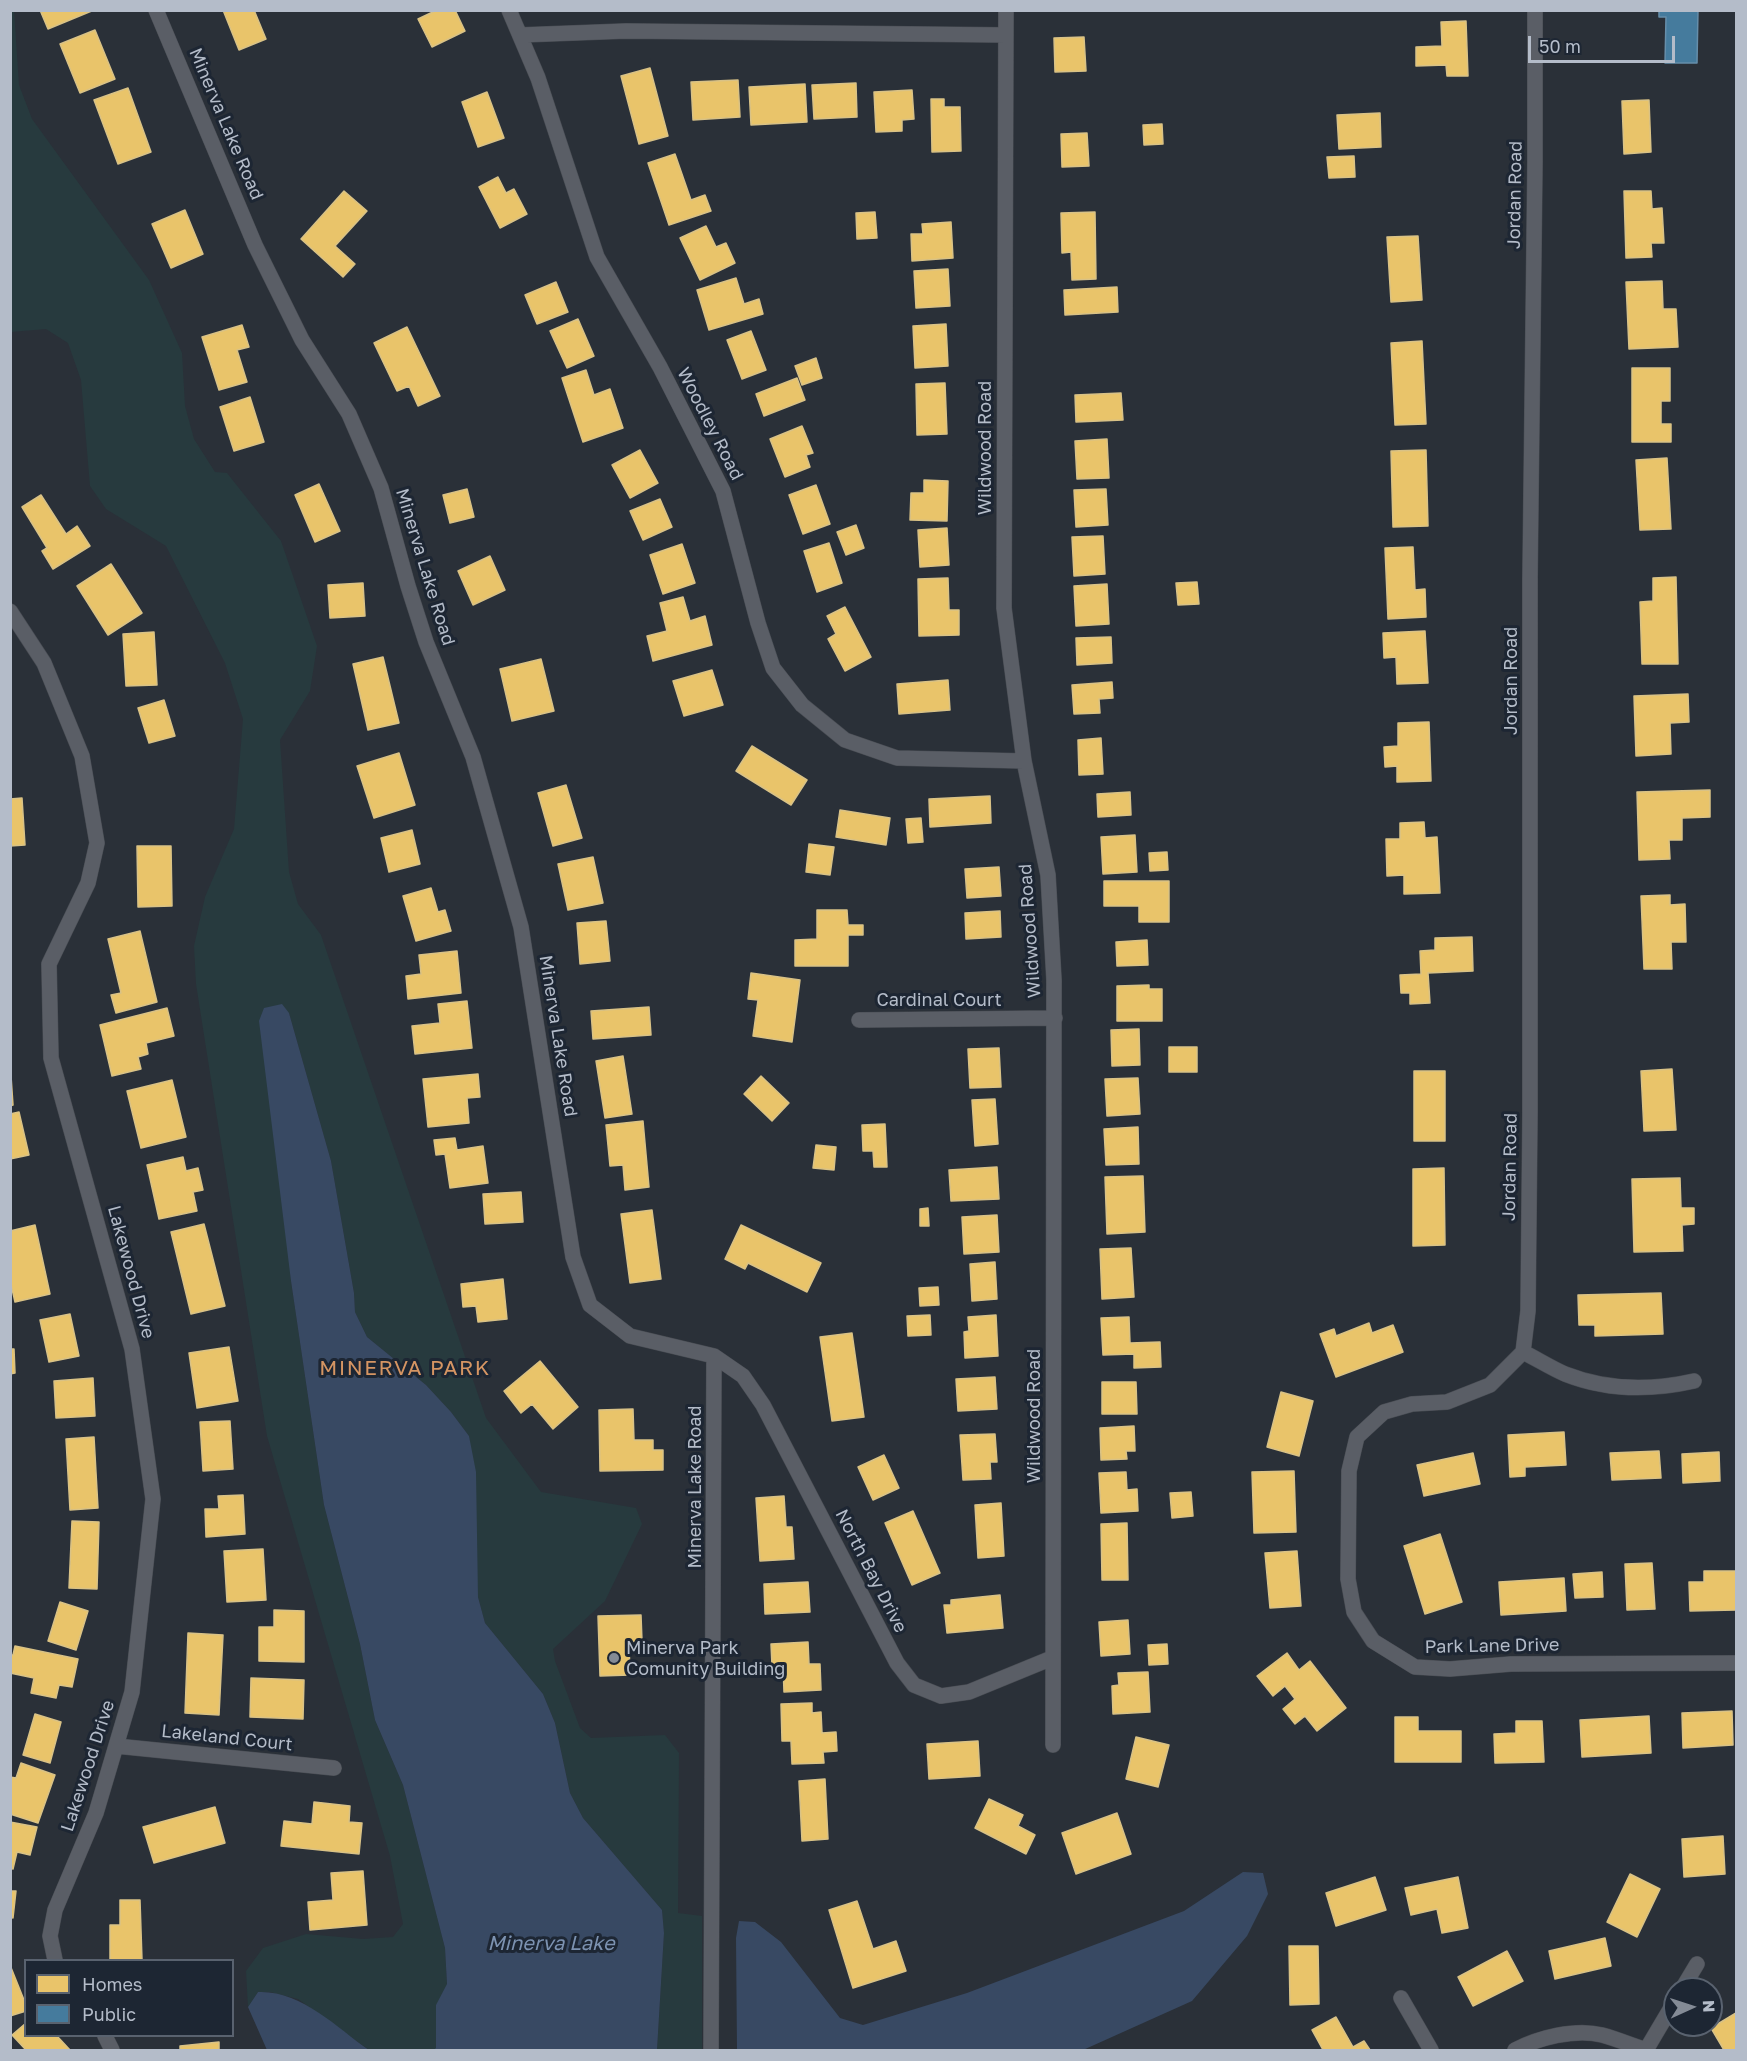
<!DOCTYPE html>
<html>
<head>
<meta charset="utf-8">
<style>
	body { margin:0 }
	#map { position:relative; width:1747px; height:2061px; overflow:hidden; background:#2a3038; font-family:"Golos Text",sans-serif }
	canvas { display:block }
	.frame { position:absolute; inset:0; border:12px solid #b4bcc9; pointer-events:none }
	.legend { position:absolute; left:24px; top:1959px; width:210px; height:78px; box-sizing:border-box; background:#1d2633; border:2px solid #59626f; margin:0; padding:8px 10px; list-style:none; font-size:18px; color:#b4bcc9 }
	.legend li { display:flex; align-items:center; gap:12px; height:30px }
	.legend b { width:30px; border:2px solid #59626f }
	.north { position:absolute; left:1663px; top:1977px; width:60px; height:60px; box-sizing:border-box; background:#1d2633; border:2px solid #59626f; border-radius:50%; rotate:87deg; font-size:16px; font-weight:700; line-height:24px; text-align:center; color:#b4bcc9 }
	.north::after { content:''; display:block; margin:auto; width:21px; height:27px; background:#848b96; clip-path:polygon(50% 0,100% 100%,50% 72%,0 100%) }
	.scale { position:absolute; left:1528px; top:36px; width:147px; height:27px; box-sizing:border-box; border:3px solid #b4bcc9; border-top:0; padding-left:8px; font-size:18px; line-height:21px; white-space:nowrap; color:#b4bcc9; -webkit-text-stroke:4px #1d2633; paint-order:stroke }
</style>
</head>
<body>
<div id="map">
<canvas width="1747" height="2061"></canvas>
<div class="frame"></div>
<ul class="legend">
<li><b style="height:16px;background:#e9c46a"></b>Homes</li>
<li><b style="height:16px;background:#457b9d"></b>Public</li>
</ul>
<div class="north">N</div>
<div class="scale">50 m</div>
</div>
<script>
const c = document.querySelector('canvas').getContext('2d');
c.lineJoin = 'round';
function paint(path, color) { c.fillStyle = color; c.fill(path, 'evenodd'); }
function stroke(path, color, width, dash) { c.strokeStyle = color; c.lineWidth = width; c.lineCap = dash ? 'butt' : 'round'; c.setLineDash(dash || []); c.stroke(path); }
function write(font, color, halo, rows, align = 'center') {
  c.font = font + ' "Golos Text",sans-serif'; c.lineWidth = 6; c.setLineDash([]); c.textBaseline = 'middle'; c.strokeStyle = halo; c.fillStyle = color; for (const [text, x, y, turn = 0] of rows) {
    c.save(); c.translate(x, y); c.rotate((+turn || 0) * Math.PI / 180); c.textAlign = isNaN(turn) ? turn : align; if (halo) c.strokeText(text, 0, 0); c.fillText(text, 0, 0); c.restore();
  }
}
const green = new Path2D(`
	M14,10L19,85L32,119L149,280L182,353L185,406L194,439L215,472L227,473L281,541L317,646L310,691L280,740L289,872L298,904L321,935L486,1418L541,1492L636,1508L642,1524L605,1601L553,1649L555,1661L580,1728L591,1738L665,1735L679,1753L678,1913L702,1916V2050H657L664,1933L662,1910L583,1818L570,1793L555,1723L543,1694L485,1623L478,1597L469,1436L451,1412L426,1385L367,1337L355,1312L354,1293L331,1161L289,1013L291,1281L324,1505L360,1644L375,1720L403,1785L445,1948L447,1985L436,2006V2049L434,2050H369L298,1999L270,1992H258L248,2007L246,1971L263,1948L306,1934L363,1939L393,1937L403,1924L390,1856L267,1436L196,984L194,946L205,897L234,829L243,719L225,663L166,546L106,509L90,486L81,380L68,343L46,329L11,332L10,11Z`);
const water = new Path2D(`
	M282,1004L289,1013L331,1161L354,1293L355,1312L367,1337L426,1385L451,1412L469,1436L476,1472L478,1597L485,1623L543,1694L555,1723L570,1793L583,1818L662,1910L664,1933L657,2050H434L436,2048V2005L447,1984L445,1948L403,1785L375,1720L360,1644L324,1505L291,1281L259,1021L264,1008Z
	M1243,1872L1263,1873L1268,1894L1247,1936L1192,2001L1083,2050H737L736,1938L739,1921L755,1922L781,1942L840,2018L863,2025L967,1993L1184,1911Z
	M258,1992C301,1990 336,2027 369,2050H267L248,2007Z`);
const homes = new Path2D(`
	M40,10H94L48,29Z
	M223,10H254L266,39L239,50Z
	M437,10H455L465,31L432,47L418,19Z
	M1466,21L1468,76H1447L1446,65L1416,66V47L1442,46L1441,22Z
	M95,30L115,79L80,93L60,44Z
	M1084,37L1086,71L1055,72L1054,38Z
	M650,68L668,136L639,144L621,76Z
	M738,80L740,117L693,120L691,82Z
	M856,83L857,117L814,119L812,85Z
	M805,84L807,122L751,125L749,87Z
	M128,88L151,152L118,164L94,100Z
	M912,90L914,119L902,120V131L876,132L874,92Z
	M487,92L504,138L478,147L462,102Z
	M931,99H944V107H960L961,151L932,152Z
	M1649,100L1651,152L1624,154L1622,101Z
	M1380,113L1381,147L1339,149L1337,115Z
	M1162,124L1163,144L1144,145L1143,125Z
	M1087,133L1089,166L1062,167L1061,134Z
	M675,154L691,200L705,195L711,211L669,225L648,163Z
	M1354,156L1355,177L1329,178L1327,157Z
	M498,177L506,193L514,189L527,214L500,228L479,187Z
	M344,191L367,211L335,246L355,264L343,277L301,239Z
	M1624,191H1651L1652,209L1662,208L1664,243H1651L1652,257L1626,258Z
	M185,210L203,254L171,268L152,224Z
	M875,212L877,238L857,239L856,213Z
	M1095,212L1096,279L1072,280L1071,252L1062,253L1061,213Z
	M951,222L953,258L912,261L911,234H923L922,224Z
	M706,226L716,247L726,243L735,263L700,280L680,238Z
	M1418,236L1422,300L1391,302L1387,237Z
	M948,269L950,306L916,308L914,271Z
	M736,278L744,304L759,299L763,314L709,330L697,290Z
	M1662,281L1663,309H1676L1678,347L1629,349L1626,282Z
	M556,282L568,312L537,324L525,295Z
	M1117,287L1118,312L1065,315L1064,290Z
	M578,319L594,356L567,368L550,331Z
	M946,324L948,366L915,368L913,326Z
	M242,325L249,347L237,350L247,382L219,390L202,337Z
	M407,327L440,396L418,406L409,386L397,391L374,343Z
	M751,331L766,370L742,379L727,340Z
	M1422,341L1426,424L1395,425L1391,343Z
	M816,358L822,378L802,385L795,366Z
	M1632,368H1670V401H1661V424H1671V442H1632Z
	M586,370L594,395L610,389L623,428L583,442L562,378Z
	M797,378L805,400L764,416L756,394Z
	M945,383L947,434L917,435L916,384Z
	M1121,393L1123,420L1076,422L1075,395Z
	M250,397L264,442L234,451L220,407Z
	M802,426L813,453L806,455L810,467L785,477L770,439Z
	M1107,439L1109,478L1077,479L1075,441Z
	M640,450L658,483L630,498L612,465Z
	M1426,450L1428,526L1393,527L1391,451Z
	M1667,458L1671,529L1640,530L1636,460Z
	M924,480L948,481L947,521L910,520L911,493H924Z
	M319,484L340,531L315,542L295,495Z
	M816,485L830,524L803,534L789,495Z
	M467,489L474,517L450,523L443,495Z
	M1106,489L1108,525L1076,527L1074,490Z
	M41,495L66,534L77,526L90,546L53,569L42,551L47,548L22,507Z
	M660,499L672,527L643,540L630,511Z
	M856,525L864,548L846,555L837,532Z
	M947,528L949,565L920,567L918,530Z
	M1103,536L1105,574L1074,576L1072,537Z
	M829,543L842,583L817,592L804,551Z
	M682,544L695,583L663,594L650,555Z
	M1413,547L1415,590L1425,589L1426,617L1388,619L1385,548Z
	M490,556L505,590L473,605L458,571Z
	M111,564L142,613L108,635L77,586Z
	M1676,577L1678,664H1642L1640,602L1653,601V578Z
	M948,578L949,610H959V635L919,636L918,579Z
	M1197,582L1199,604L1178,605L1176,583Z
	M363,583L365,616L330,618L328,585Z
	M1107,584L1109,624L1076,626L1074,586Z
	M683,597L690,621L705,616L712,645L653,661L647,636L667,631L660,603Z
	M845,607L871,657L845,671L828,639L836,634L827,616Z
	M1425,631L1428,683L1397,684L1396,657L1384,658L1383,633Z
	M154,632L157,685L126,686L123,634Z
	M1111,637L1112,663L1077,665L1076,638Z
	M383,657L399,723L368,730L353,664Z
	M541,659L554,711L512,721L500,669Z
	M712,670L723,705L684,716L673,681Z
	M948,680L950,710L899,714L897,684Z
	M1112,682L1113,698L1099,699L1100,713L1074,714L1072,685Z
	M1688,694L1689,722L1670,723L1671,754L1636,756L1634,696Z
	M164,700L175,736L149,743L138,708Z
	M1429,722L1431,781L1397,782V766L1385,767L1384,747L1398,746V723Z
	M1101,738L1103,774L1079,775L1078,740Z
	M752,746L807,780L791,805L736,771Z
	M399,753L415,805L374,818L357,766Z
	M566,785L582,838L553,846L538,793Z
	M1710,790V817L1682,818V840H1669L1670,859L1639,860L1637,792Z
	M1130,792L1131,815L1098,817L1097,794Z
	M990,796L991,823L930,827L929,799Z
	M22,798L25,845L10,846V799Z
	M840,810L890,818L886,845L836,837Z
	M921,818L923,842L908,843L906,819Z
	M1424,822L1425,838L1437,837L1440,893L1404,894V875L1387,876L1386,839H1400V823Z
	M412,830L420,864L389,872L381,838Z
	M1135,835L1137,872L1103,874L1101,837Z
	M809,844L834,847L830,875L806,872Z
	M137,846H171L172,906L138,907Z
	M1167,852L1168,870L1150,871L1149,853Z
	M593,857L603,903L568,910L558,864Z
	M999,867L1001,896L967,898L965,869Z
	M1104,881H1169V922H1139V906H1104Z
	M431,888L438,912L445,910L451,931L416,941L403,896Z
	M1670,895V905L1685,904L1686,942H1671L1672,969H1644L1641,896Z
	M817,910H847L848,925H863V935H848V966H795V940L817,939Z
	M1000,911L1001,937L966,939L965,913Z
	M606,921L610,961L580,964L577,923Z
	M140,931L157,1002L116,1013L111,995L121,993L108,939Z
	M1472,937L1473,971L1428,973L1430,1003L1410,1004V993H1401L1400,975L1421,974L1420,951L1435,950V938Z
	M1147,940L1148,965L1117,966L1116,942Z
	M457,951L461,993L408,999L406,976L421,974L419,955Z
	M751,973L800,980L792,1042L753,1036L758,1000L748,999Z
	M1149,985V989H1162V1021H1117V986Z
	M467,1001L472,1048L415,1054L412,1026L440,1023L438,1004Z
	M649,1007L651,1035L593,1039L591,1011Z
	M167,1008L174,1036L146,1043L148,1054L138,1057L141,1069L112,1076L100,1025Z
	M1139,1029L1140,1065L1112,1066L1111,1030Z
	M1169,1047H1197V1072H1169Z
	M999,1048L1001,1087L970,1088L968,1049Z
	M623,1056L632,1114L605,1118L596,1061Z
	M10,1061L13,1105L10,1106Z
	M1672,1069L1676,1130L1644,1131L1641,1071Z
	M1414,1071H1445V1141H1414Z
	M478,1074L480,1097L467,1098L469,1123L428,1127L423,1079Z
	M761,1076L789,1103L772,1121L744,1094Z
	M1138,1078L1140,1114L1107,1116L1105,1079Z
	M172,1080L186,1137L141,1148L127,1091Z
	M995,1099L998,1144L975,1146L972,1100Z
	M19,1112L29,1155L10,1159V1114Z
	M643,1121L649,1187L625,1190L623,1165L610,1166L606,1125Z
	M885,1124L887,1167H874L873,1151H863L862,1125Z
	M1138,1127L1139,1164L1106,1165L1104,1129Z
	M455,1138L457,1150L483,1146L488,1183L450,1188L445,1154L436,1155L434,1140Z
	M816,1145L836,1147L834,1170L813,1168Z
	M183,1157L186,1171L198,1168L203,1190L193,1192L197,1211L159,1219L147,1165Z
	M997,1167L999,1199L951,1201L949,1170Z
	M1444,1168L1445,1245L1413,1246V1169Z
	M1143,1176L1145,1232L1107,1234L1105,1177Z
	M1680,1178L1681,1208H1694V1224L1682,1225L1683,1251L1634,1252L1632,1179Z
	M521,1192L523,1222L485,1224L483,1194Z
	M928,1208L929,1226H920V1209Z
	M652,1210L661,1279L630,1283L621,1214Z
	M997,1215L999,1252L964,1254L962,1217Z
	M204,1224L225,1306L191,1314L171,1232Z
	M35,1225L50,1294L15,1302L10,1280V1231Z
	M741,1225L821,1263L807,1292L748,1263L745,1269L725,1259Z
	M1131,1248L1134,1297L1102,1299L1100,1249Z
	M995,1262L997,1299L972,1301L970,1264Z
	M503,1279L507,1319L478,1322L476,1306L463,1307L461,1284Z
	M938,1287L939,1305L920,1306L919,1288Z
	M1661,1293L1663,1334L1595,1336V1325H1579L1578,1295Z
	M70,1314L79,1356L49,1362L40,1320Z
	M930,1315L931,1335L908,1336L907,1316Z
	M996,1315L998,1356L965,1358L964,1332L969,1331L968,1317Z
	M1129,1317L1130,1343L1160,1342L1161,1367L1134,1368V1354L1103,1355L1101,1318Z
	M1369,1323L1372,1333L1393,1325L1403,1352L1336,1377L1320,1334L1334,1329L1336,1336Z
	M852,1333L864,1417L832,1421L820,1337Z
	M229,1347L238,1401L197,1408L189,1353Z
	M10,1349H14L15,1373L10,1374Z
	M540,1361L578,1407L553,1429L532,1404L521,1413L504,1391Z
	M995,1377L997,1409L958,1411L956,1379Z
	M93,1378L95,1416L56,1418L54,1381Z
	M1102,1382H1136L1137,1414H1102Z
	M1281,1392L1313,1401L1299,1456L1267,1447Z
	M633,1409L634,1440H653V1450H663V1470L600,1471L599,1410Z
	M230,1421L233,1469L203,1471L200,1422Z
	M1134,1426L1135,1451H1126L1127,1459L1101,1460L1100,1428Z
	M1564,1432L1566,1465L1525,1467V1476L1510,1477L1508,1435Z
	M995,1434L997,1462H990L991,1479L963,1480L960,1435Z
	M94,1437L98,1508L70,1510L66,1439Z
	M1659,1451L1661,1478L1612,1480L1610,1453Z
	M1719,1452L1720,1481L1683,1483L1682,1454Z
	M1473,1453L1480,1484L1424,1496L1417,1465Z
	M884,1455L899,1488L873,1500L858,1467Z
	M1294,1471L1296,1532L1254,1533L1252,1472Z
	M1126,1472L1127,1490L1137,1489L1138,1511L1101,1513L1099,1473Z
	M1191,1492L1193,1516L1172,1518L1170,1493Z
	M243,1495L245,1534L206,1537L205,1509H219L218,1496Z
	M784,1496L786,1527H792L794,1559L760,1561L756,1498Z
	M1001,1503L1004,1556L978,1558L975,1505Z
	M913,1511L940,1573L912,1585L885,1523Z
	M72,1521L99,1522L97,1589L69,1588Z
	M1127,1523L1128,1580H1102L1101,1524Z
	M1440,1534L1462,1602L1425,1614L1404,1546Z
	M263,1549L266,1600L227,1602L224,1551Z
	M1297,1551L1301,1606L1270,1608L1265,1553Z
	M1652,1563L1655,1609L1627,1610L1625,1564Z
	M1704,1571H1736V1610L1690,1611L1689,1582H1704Z
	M1602,1572L1603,1597L1575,1598L1573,1574Z
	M1564,1578L1566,1611L1501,1615L1499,1582Z
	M808,1582L810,1612L765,1614L764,1584Z
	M1000,1595L1003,1628L947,1633L944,1605H951V1600Z
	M60,1602L88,1611L76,1650L48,1641Z
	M274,1610L304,1611V1662L259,1661V1627H274Z
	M641,1615L642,1641L629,1642L630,1675L600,1676L598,1616Z
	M1128,1620L1130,1654L1101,1656L1099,1622Z
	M188,1633L223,1635L219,1715L185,1713Z
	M808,1642L809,1664H820L821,1690L784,1692L783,1665L772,1666L771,1644Z
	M1167,1644L1168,1664L1149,1665L1148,1645Z
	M15,1646L78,1659L72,1687L59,1685L56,1698L31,1693L34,1678L10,1673V1655H13Z
	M1287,1653L1299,1670L1310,1661L1346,1708L1317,1731L1305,1716L1295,1724L1283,1709L1295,1699L1285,1686L1273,1696L1257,1676Z
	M1148,1672L1150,1712L1113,1714L1112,1686L1119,1685L1118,1673Z
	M251,1678L304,1680L303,1719L250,1717Z
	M812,1703V1713L821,1712L822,1733L836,1732L837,1751L823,1752L824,1763L792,1764L791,1741H782L781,1704Z
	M1732,1711L1733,1745L1683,1748L1682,1713Z
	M35,1714L61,1722L50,1763L23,1755Z
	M1649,1716L1651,1753L1582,1757L1580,1720Z
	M1395,1717H1418V1731H1461V1762H1395Z
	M1516,1721H1542L1544,1762L1495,1763L1494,1734L1516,1733Z
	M1136,1737L1169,1745L1158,1787L1126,1779Z
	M978,1741L980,1776L929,1779L927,1744Z
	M21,1763L55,1775L38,1823L10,1814V1777L16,1778Z
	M825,1779L828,1839L802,1841L799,1781Z
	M989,1799L1023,1815L1018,1826L1035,1835L1026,1854L975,1828Z
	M314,1802L350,1806L349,1822L362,1823L359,1854L281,1846L284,1821L312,1824Z
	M215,1807L225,1843L154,1863L143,1827Z
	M1117,1813L1131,1854L1076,1874L1062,1833Z
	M10,1822L37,1827L30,1855L17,1852L13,1869L10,1868Z
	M1723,1836L1725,1874L1684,1877L1682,1839Z
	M363,1871L367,1925L310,1930L308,1902L333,1900L331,1873Z
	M1630,1874L1660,1889L1637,1937L1607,1922Z
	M1375,1877L1386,1910L1336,1926L1326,1893Z
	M1458,1877L1468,1928L1442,1933L1437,1909L1411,1915L1405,1888Z
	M10,1891H16L13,1918L10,1917Z
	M120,1900H140L142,1960H110V1925H120Z
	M857,1901L873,1949L896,1941L906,1971L853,1988L829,1910Z
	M1605,1938L1611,1966L1555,1979L1549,1951Z
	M1289,1946H1318L1319,2004L1290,2005Z
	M1507,1951L1523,1981L1473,2006L1458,1977Z
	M10,1965L26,2005V2011L10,2016Z
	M1736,2013V2050H1724L1711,2028Z
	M1336,2017L1353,2047L1364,2041L1370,2050H1323L1312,2030Z
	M26,2023V2036H57L70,2050H26L12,2035Z
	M219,2042V2050H180V2046Z`);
const public = new Path2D(`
	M1659,10H1698L1697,63H1665L1666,17H1659Z`);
const street = new Path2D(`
	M156,10L255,245L302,340L349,414L381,488L408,586L426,642L473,757L521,927L573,1257L590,1305L630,1336L714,1356L743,1376L763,1405L897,1663L914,1685L941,1696L969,1692L1052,1658
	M509,10L538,78L597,257L660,367L723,491L758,623L773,668L802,705L845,740L897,758L1024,761
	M1006,10L1004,608L1024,761L1048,875L1054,980L1053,1745
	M520,35L626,31L1006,35
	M10,611L44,663L82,756L97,843L88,883L49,964L51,1058L132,1349L153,1499L132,1692L96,1813L55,1910L50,1936L55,1960
	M859,1020L1055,1018
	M1523,1352L1528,1311L1530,1112V578L1535,161V10
	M1523,1352L1490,1385L1447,1402L1412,1404L1384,1412L1357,1437L1349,1471L1348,1579L1354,1612L1373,1641L1415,1667L1450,1669L1511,1664L1736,1663
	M1523,1352C1537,1359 1551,1368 1565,1374C1608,1391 1650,1391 1694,1381
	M116,1746L334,1768
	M1682,1989L1697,1964
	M1401,1998L1431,2050
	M105,2036L112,2050
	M711,2050L714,1356
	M1515,2050C1538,2038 1575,2028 1602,2035C1617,2039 1631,2045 1646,2050
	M1646,2050L1675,2001`);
const markers = [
	[614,1658,6,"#848b96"]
];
const streetNames = [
	["Minerva Lake Road",226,124,67],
	["Jordan Road",1515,195,-89],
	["Woodley Road",710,424,63],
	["Wildwood Road",985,448,-90],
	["Minerva Lake Road",425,567,73],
	["Jordan Road",1511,681,-90],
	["Wildwood Road",1030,931,-94],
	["Cardinal Court",939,1000],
	["Minerva Lake Road",558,1036,81],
	["Jordan Road",1510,1167,-89],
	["Lakewood Drive",131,1272,75],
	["Wildwood Road",1034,1416,-90],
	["Minerva Lake Road",695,1487,-90],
	["North Bay Drive",871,1571,63],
	["Park Lane Drive",1492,1646,-1],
	["Lakeland Court",227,1738,6],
	["Lakewood Drive",88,1766,-72]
];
const poiNames = [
	["Minerva Park",626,1648],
	["Comunity Building",626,1669]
];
const waterNames = [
	["Minerva Lake",551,1944]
];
const quarterNames = [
	["MINERVA PARK",405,1368]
];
paint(green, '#273a3e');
paint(water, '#384963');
paint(homes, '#e9c46a');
stroke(homes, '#d9c286', 1.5);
paint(public, '#457b9d');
stroke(public, '#668eaa', 1.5);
stroke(street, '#484c53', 16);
stroke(street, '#5a5e66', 15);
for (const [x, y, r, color] of markers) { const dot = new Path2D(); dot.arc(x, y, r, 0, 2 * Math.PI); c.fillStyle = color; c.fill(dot); stroke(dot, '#1d2633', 2); }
write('18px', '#b4bcc9', '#1d2633', streetNames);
write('18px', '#b4bcc9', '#1d2633', poiNames, 'left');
write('italic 20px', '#7c92b1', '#1d2633', waterNames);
c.letterSpacing = '1.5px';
write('21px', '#d59563', '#1d2633', quarterNames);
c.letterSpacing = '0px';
</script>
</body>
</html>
